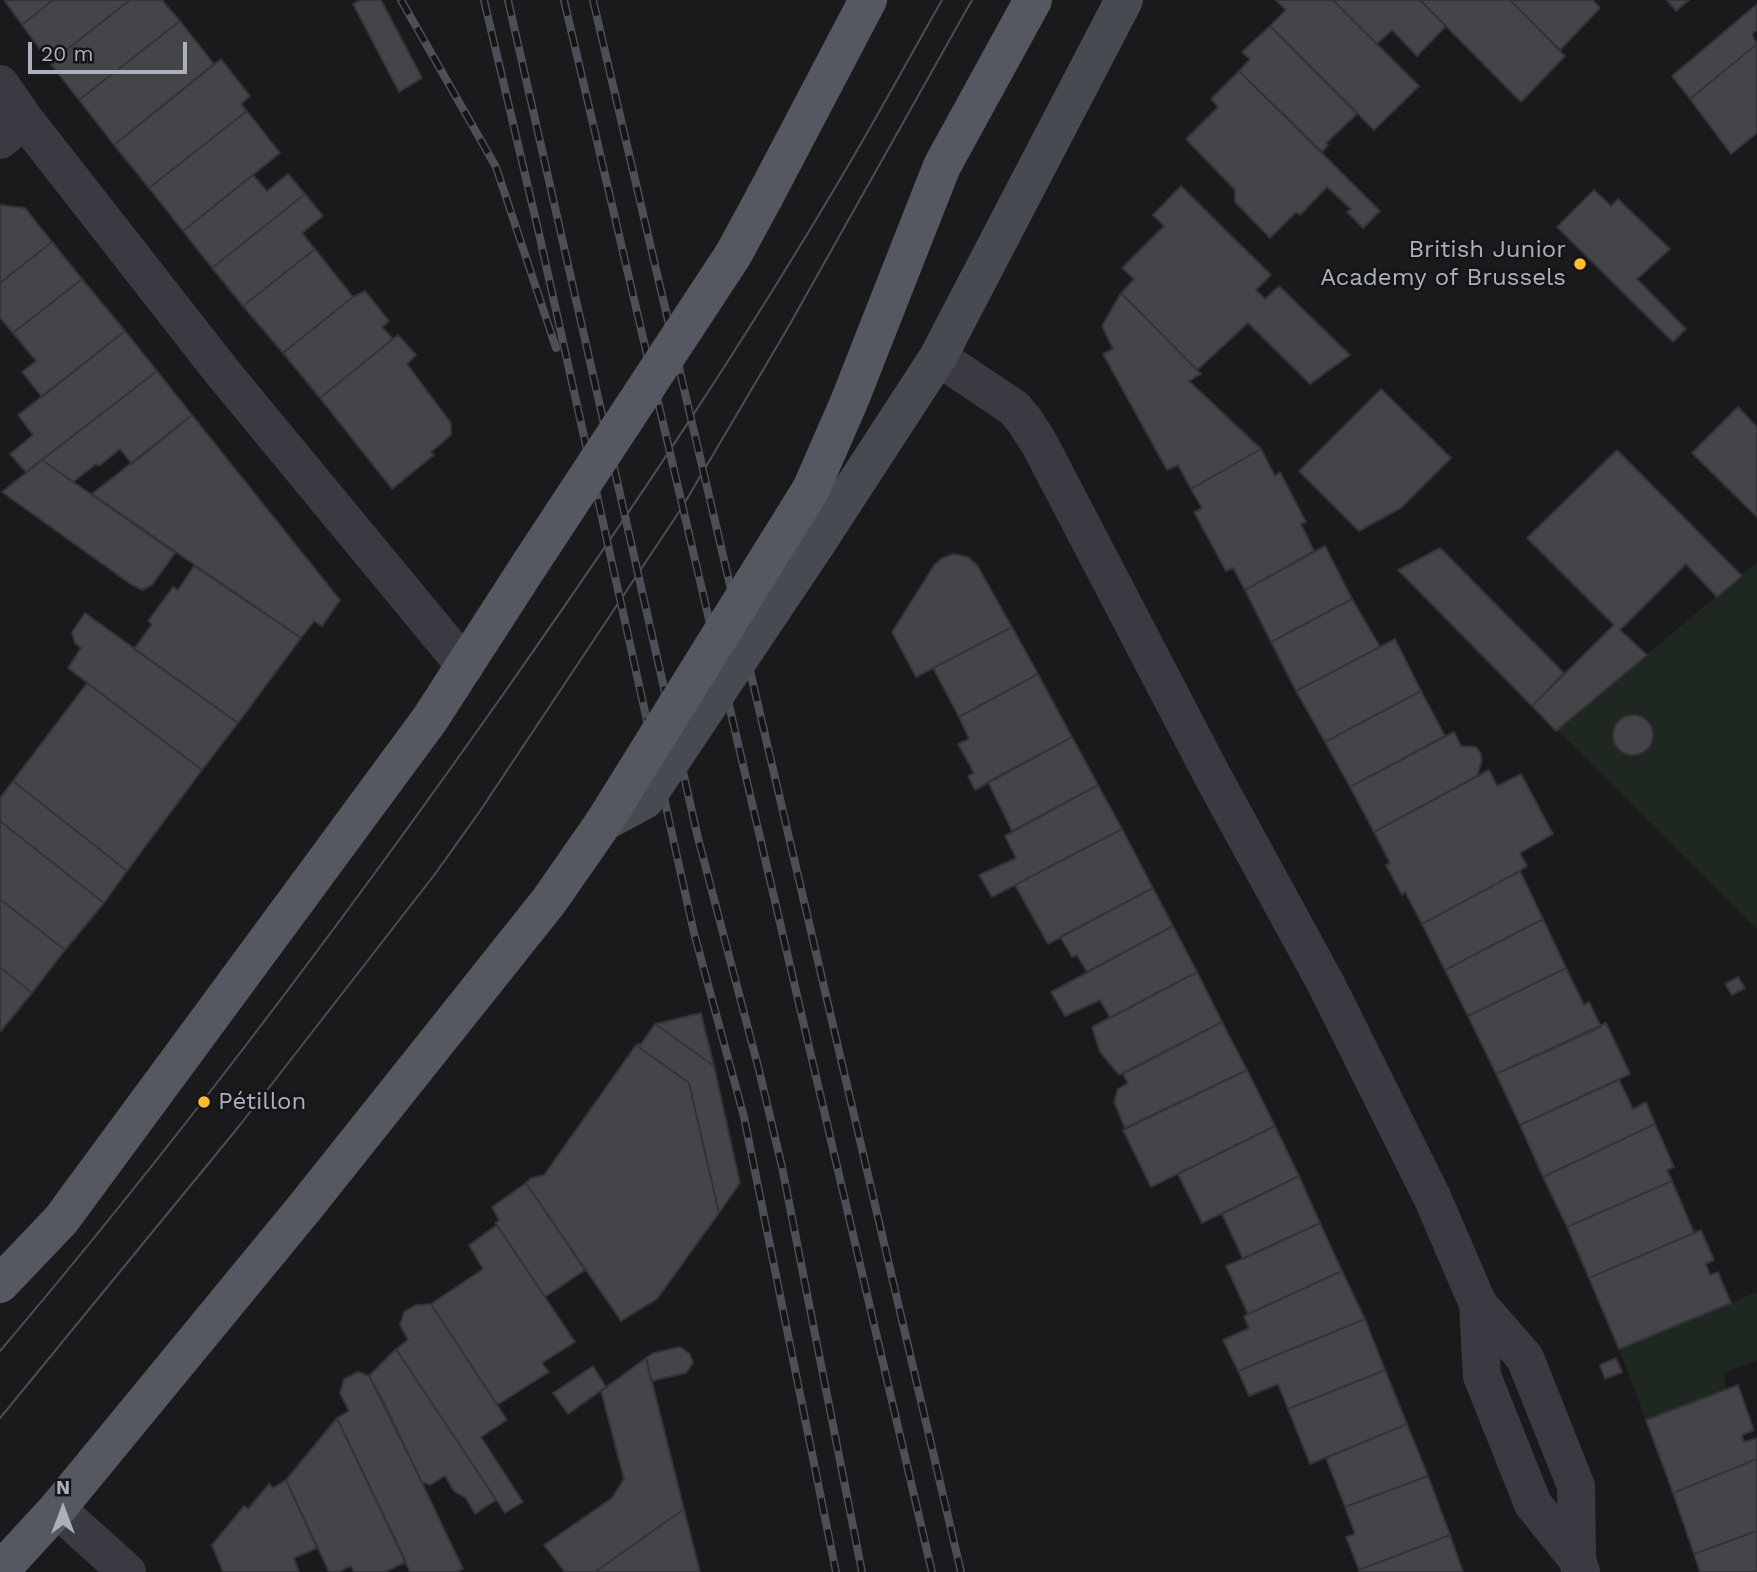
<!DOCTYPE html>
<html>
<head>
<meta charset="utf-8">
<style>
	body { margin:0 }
	#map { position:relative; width:1757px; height:1572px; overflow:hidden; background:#1a1a1c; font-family:"Work Sans",sans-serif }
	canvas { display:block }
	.north { position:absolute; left:28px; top:1474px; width:70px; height:70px; -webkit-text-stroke:5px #151417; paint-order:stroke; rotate:0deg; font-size:19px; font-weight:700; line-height:28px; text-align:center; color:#abb0bd }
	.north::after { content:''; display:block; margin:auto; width:24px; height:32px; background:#abb0bd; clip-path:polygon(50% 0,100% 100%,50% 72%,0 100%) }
	.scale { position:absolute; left:28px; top:42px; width:159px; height:32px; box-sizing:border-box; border:4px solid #abb0bd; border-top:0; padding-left:9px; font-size:21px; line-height:24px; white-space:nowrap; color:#abb0bd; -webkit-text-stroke:5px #151417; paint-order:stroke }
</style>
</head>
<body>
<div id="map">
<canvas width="1757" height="1572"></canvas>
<div class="north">N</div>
<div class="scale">20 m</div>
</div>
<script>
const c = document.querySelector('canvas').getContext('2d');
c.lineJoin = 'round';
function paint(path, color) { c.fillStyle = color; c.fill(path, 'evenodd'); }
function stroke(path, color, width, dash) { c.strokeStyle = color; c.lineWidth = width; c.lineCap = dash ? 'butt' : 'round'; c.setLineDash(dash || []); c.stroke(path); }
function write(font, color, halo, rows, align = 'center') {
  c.font = font + ' "Work Sans",sans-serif'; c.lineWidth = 5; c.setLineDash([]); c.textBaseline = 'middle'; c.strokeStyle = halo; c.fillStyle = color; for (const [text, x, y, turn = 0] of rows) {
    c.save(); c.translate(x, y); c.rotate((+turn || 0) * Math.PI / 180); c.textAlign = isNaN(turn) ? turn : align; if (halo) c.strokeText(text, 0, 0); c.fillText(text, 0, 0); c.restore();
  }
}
const green = new Path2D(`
	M1757,562V929L1557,730Z
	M1757,1292V1360L1724,1373L1726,1389L1646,1420L1619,1349Z`);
const building = new Path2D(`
	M4,0H53L22,25Z
	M53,0H130L50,63L22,25Z
	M130,0H162L180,21L79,100L50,63Z
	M361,0H381L422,78L399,92L353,4Z
	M1276,0H1333L1419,86L1374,130L1270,26L1286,10Z
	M1333,0H1420L1446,26L1417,56L1392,30L1377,44Z
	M1420,0H1510L1565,56L1521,102Z
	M1510,0H1593L1600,8L1560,50Z
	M1667,0H1689L1676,11Z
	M1757,4V30L1752,34L1757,44L1690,99L1672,76Z
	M180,21L214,64L114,145L79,100Z
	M1270,26L1357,114L1326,143L1328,145L1322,152L1239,71L1250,59L1242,52Z
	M1757,44V133L1731,154L1690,99Z
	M221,59L250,96L241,104L247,111L149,188L114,145Z
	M1239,71L1380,211L1363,228L1347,212L1351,209L1327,187L1300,215L1296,212L1270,238L1235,202V190L1186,139L1218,107L1211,99Z
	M247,111L280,153L183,231L149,188Z
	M288,174L305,194L212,268L183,231L253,175L267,191Z
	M1181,186L1271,275L1256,290L1265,299L1279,286L1350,355L1310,384L1248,323L1197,370L1121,293L1134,279L1122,268L1164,226L1153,215Z
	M1594,190L1611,206L1618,199L1670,249L1637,279L1686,329L1673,342L1557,227Z
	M305,194L323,216L302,233L315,249L243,306L212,268Z
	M0,205L25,208L52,242L0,283Z
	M52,242L82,279L13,333L0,318V283Z
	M315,249L353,297L283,353L243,306Z
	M82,279L125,331L42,397L22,372L36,361L13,333Z
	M365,291L389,321L382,327L393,339L320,398L283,353L353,297Z
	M1121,293L1201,374L1189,381L1261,449L1191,489L1178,465L1167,470L1103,354L1113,349L1102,326Z
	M125,331L157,371L26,472L10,454L33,435L18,415Z
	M398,335L416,355L407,364L451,423V435L431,452L434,455L392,489L320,398Z
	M157,371L192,415L132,464L120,449L99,466L96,464L73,482L42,460Z
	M1381,389L1451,458L1401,508L1359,531L1299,471Z
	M1738,407L1757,427V517L1692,453Z
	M192,415L340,600L322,626L314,621L301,638L92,494Z
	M1261,449L1275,476L1280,472L1306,522L1301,524L1314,551L1245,590L1233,568L1226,571L1194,512L1202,508L1191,489Z
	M1617,450L1742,576L1717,597L1686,564L1620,630L1647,655L1556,731L1532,706L1614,625L1527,538Z
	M42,460L175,553L152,585L142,590L129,583L2,492Z
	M1325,546L1352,599L1271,642L1245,590Z
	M1440,548L1564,673L1532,706L1398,570Z
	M954,554L968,557L977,565L1012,627L916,677L892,632L935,564L942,558Z
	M194,566L301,638L238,723L134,649L152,624L148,621L173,587L178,590Z
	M1352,599L1380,647L1296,691L1271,642Z
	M85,613L238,723L202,770L68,668L81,648L75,643L72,632Z
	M1012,627L1038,674L959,717L933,668Z
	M1395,639L1421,691L1325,742L1296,691Z
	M1038,674L1072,737L975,790L968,776L974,773L958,744L969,739L959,717Z
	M87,683L202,770L127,871L13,781Z
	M1421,691L1445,736L1350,787L1325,742Z
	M1613 735a20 20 0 1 1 40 0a20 20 0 1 1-40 0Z
	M1454,732L1461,746L1476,747L1480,752L1482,760L1477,776L1374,832L1350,787Z
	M1072,737L1098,785L1012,831L988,782Z
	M1489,770L1497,786L1521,774L1553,834L1520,853L1527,866L1520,871L1422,924L1405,892L1402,895L1386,865L1390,863L1374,832Z
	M13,781L127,871L104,903L0,821V798Z
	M1098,785L1122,829L992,897L979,875L1016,858L1005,836Z
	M0,821L104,903L65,950L0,899Z
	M1122,829L1153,888L1048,944L1015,885Z
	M1520,871L1543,919L1445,970L1422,924Z
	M1153,888L1173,926L1087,972L1077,955L1072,957L1060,937Z
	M0,899L65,950L32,993L0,967Z
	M1543,919L1566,968L1468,1016L1445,970Z
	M1173,926L1197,972L1110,1018L1100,1000L1065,1016L1051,992Z
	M0,967L32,993L0,1032Z
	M1566,968L1584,1005L1589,1002L1601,1027L1496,1074L1468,1016Z
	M1197,972L1222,1022L1119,1075L1100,1052L1092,1027Z
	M1738,977L1745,988L1732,995L1725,984Z
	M701,1013L714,1066L655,1024Z
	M1222,1022L1247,1070L1125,1128L1114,1102L1118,1089L1128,1083L1123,1074Z
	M1606,1023L1630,1074L1520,1125L1496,1074Z
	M655,1024L714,1066L740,1183L719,1213L689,1083L636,1045L641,1044Z
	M636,1045L689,1083L719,1213L657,1299L621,1321L526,1183L531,1178L544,1175Z
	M1247,1070L1275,1126L1151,1187L1123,1130Z
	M1619,1080L1633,1109L1646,1102L1655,1124L1543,1177L1520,1125Z
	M1655,1124L1674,1167L1667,1170L1672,1181L1567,1227L1543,1177Z
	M1275,1126L1299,1176L1202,1223L1178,1174Z
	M1299,1176L1320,1223L1243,1259L1222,1214Z
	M1672,1181L1694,1233L1589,1278L1567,1227Z
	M526,1183L585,1270L545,1297L495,1223L499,1220L492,1207Z
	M1320,1223L1342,1271L1248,1314L1226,1266Z
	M497,1225L575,1342L542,1363L549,1372L497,1405L431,1304L483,1269L469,1245Z
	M1701,1230L1714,1260L1706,1264L1710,1275L1718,1272L1731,1303L1619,1349L1589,1278Z
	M1342,1271L1365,1319L1238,1371L1223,1340L1249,1328L1244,1316Z
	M431,1304L507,1420L481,1437L523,1502L505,1513L396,1349L408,1340L400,1325L404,1312L416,1305Z
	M1365,1319L1385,1370L1288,1409L1278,1384L1249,1396L1238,1371Z
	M680,1347L690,1354L693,1363L686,1373L651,1381L646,1358L653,1353Z
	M396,1349L496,1500L475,1514L466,1498L454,1491L445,1476L430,1485L422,1482L369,1376Z
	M646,1358L684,1509L595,1572H565L544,1545L612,1498L624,1479L601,1391Z
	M1616,1358L1622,1372L1605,1379L1600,1365Z
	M593,1366L606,1387L568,1414L553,1393Z
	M1385,1370L1407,1424L1310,1464L1288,1409Z
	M358,1372L369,1376L383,1401L463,1569L457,1572H410L337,1418L349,1411L340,1393L344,1379Z
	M1738,1385L1754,1430L1742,1435L1744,1442L1757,1438V1459L1673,1493L1646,1420Z
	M337,1418L406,1562L385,1572H354L351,1566L339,1572H329L286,1480Z
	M1407,1424L1428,1476L1345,1507L1326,1458Z
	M1757,1459V1531L1694,1554L1673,1493Z
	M1428,1476L1450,1535L1359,1570L1346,1537L1355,1534L1345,1507Z
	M286,1480L317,1548L294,1558L299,1572H223L212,1545L244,1506L248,1509L269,1484L273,1488Z
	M684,1509L700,1572H595Z
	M1757,1531V1572H1700L1694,1554Z
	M1450,1535L1463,1572H1360L1359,1570Z`);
const minor = new Path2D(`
	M0,84L25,120L223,373L465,666
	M0,140L25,120
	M938,357L1014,408L1024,420L1039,443L1212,775L1326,984L1432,1197L1478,1304L1525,1358L1576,1486L1577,1559L1581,1572
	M1478,1304L1482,1376L1533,1504L1577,1559
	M57,1509L127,1572`);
const secondary = new Path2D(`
	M819,540L938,357L1124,0`);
const primary = new Path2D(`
	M765,196L868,0
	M811,489L849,402L942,166L1033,0
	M0,1284L61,1220L430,719L530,564
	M0,1571L57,1509L306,1206L549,901L604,822`);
const tram = new Path2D(`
	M0,1351C179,1140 345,919 504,693C626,519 745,342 852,159C883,106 912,53 942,0
	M0,1418L240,1125L435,874L480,811L681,509L786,331L972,0`);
const rail = new Path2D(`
	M401,0L496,167L556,348
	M484,0L540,238L694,933L744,1117L836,1572
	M508,0L698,838L759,1070L782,1167L862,1572
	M564,0L932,1572
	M593,0L961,1572`);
const secondaryBridge = new Path2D(`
	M604,822L645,800L819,540`);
const primaryBridge = new Path2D(`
	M530,564L733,255L765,196
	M604,822L811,489`);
const markers = [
	[1580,264,7,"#ffbc2f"],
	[204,1102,7,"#ffbc2f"]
];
const poiNames = [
	["British Junior",1566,250],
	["Academy of Brussels",1566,278],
	["Pétillon",218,1102,"left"]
];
paint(green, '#1f2820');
paint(building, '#444449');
stroke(building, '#333338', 2);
stroke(minor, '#3a3b42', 38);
stroke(secondary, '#484a52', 38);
stroke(primary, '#565861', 38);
stroke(tram, '#4d4f57', 2);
stroke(rail, '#4d4f57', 8);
stroke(rail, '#151417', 5, [16]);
stroke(secondaryBridge, '#484a52', 38);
stroke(primaryBridge, '#565861', 38);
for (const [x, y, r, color] of markers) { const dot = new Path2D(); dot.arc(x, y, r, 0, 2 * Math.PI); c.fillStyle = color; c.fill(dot); stroke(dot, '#151417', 2.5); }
write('24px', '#abb0bd', '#151417', poiNames, 'right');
</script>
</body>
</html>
